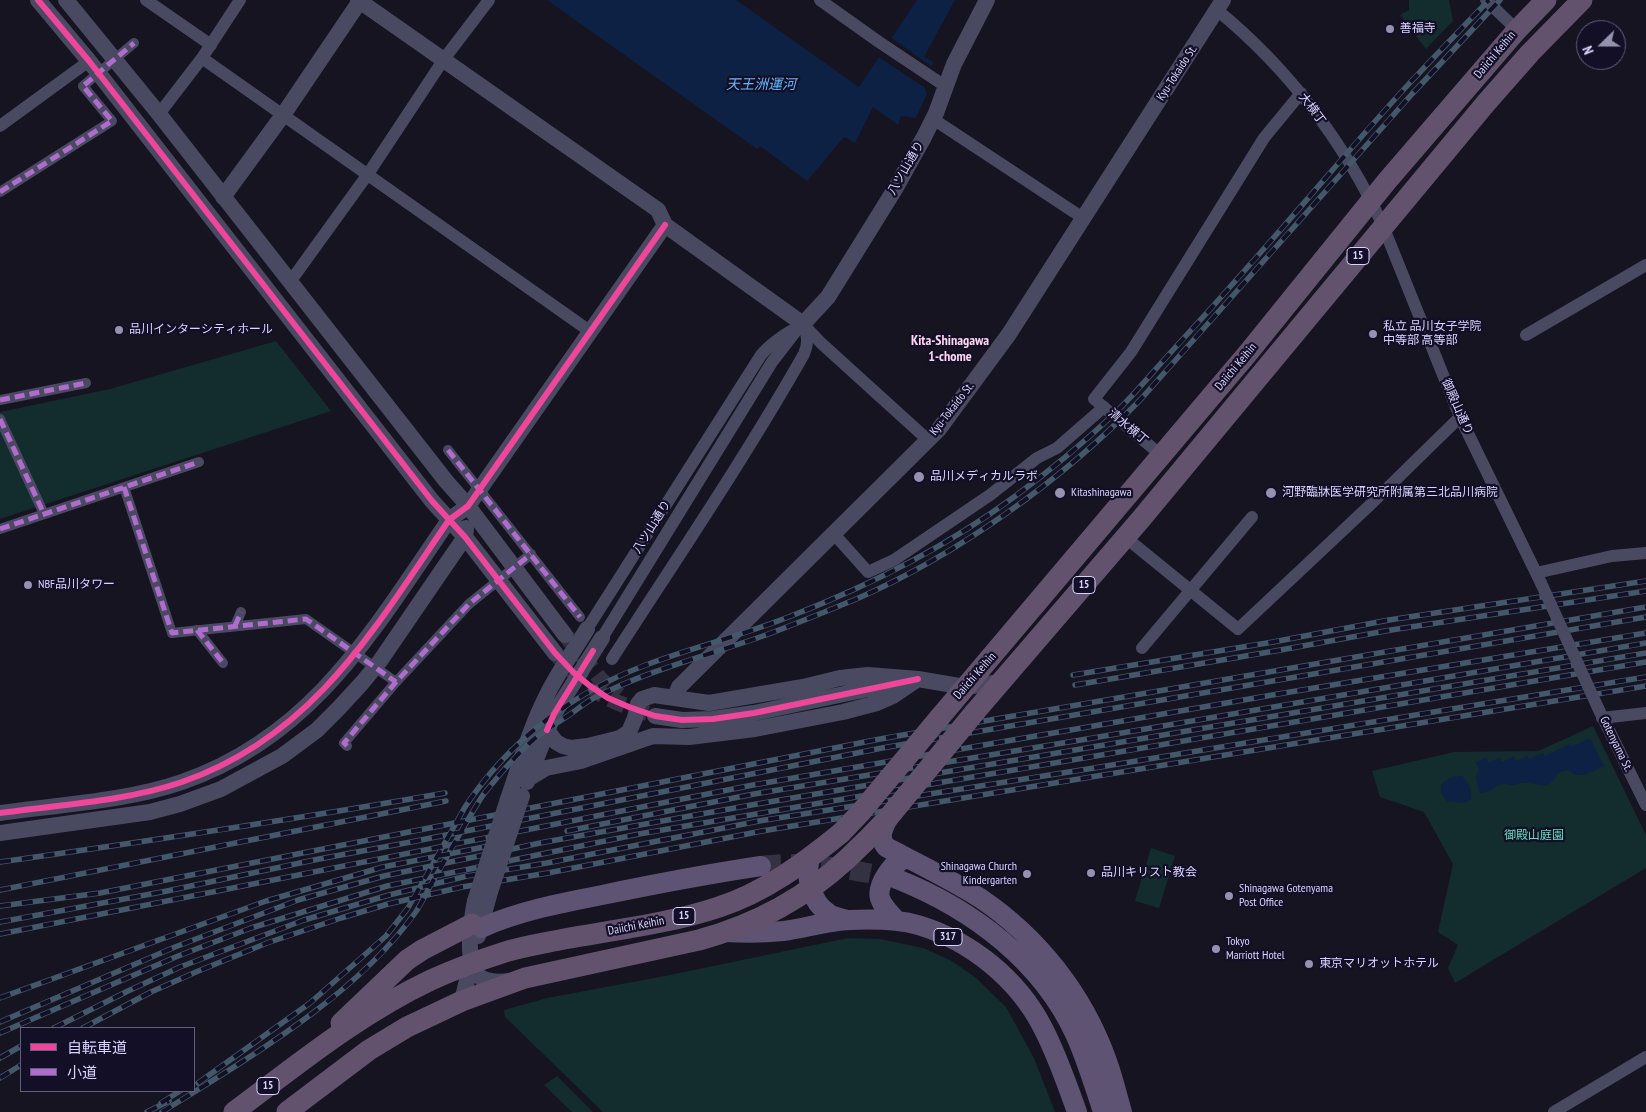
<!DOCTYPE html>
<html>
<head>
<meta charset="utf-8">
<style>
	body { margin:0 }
	#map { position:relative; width:1646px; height:1112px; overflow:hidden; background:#161421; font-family:"PT Sans Narrow","Noto Sans JP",sans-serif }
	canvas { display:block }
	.legend { position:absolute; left:20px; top:1027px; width:175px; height:65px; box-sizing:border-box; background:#130f26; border:1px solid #625e7d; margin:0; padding:6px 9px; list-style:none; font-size:15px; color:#d9d4ff }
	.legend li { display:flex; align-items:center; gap:10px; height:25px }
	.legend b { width:25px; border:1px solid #625e7d }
	.north { position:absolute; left:1576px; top:20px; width:50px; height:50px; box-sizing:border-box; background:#130f26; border:1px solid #625e7d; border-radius:50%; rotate:248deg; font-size:14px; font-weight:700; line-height:20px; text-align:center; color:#d9d4ff }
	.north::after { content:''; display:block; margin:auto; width:18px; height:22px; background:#9591b1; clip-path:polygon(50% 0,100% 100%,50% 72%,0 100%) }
</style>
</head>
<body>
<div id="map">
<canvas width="1646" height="1112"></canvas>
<ul class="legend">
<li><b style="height:6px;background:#ed469a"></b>自転車道</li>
<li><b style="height:6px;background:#b06ccc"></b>小道</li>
</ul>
<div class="north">N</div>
</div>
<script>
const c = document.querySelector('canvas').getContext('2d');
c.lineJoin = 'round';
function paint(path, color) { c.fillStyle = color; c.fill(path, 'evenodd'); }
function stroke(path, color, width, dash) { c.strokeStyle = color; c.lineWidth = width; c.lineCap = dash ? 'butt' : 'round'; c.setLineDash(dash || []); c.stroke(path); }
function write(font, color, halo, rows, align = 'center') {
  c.font = font + ' "PT Sans Narrow","Noto Sans JP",sans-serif'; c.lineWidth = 4.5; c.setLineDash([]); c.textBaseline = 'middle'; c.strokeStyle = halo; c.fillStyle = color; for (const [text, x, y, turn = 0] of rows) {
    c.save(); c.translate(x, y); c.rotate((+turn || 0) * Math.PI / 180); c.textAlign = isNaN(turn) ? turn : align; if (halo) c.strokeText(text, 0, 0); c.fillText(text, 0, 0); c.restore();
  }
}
const green = new Path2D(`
	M1409,0H1449L1453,21L1426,49L1400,15L1409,10Z
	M276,341L331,411L0,519V412L110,389Z
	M1593,726L1646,835V868L1455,983L1448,968L1458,945L1438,932L1453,864L1424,812L1380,797L1372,771L1454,752L1538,751Z
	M1151,848L1175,856L1159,908L1135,901Z
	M848,938L880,939L923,948L950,960L975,977L1006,1007L1034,1058L1055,1112H603L505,1017L504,1010L547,998L670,975Z
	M557,1076L593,1112H572L544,1085Z`);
const water = new Path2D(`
	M547,0H736L859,87L917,0H955L924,57L933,62L925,89L927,94L916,118L901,116L898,125L873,107L855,143L844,137L807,181L760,146L757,149Z
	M1590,738L1604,766C1596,770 1587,775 1578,775C1572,775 1571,769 1564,771C1555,772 1555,783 1547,785C1540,787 1534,783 1528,783C1522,782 1517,785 1512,785C1507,785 1509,784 1504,784C1494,785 1489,794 1479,793L1476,777L1479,769L1476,762L1486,757L1489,763L1500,758L1502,762L1514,756L1516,761L1528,756L1529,759L1543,753L1545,756L1570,744L1571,747Z
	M1462,776C1468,780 1473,793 1471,800L1465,803L1447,801C1433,786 1446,776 1462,776Z`);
const pier = new Path2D(`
	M890,37L934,68L927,89L877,56Z`);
const tertiaryTunnel = new Path2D(`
	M567,637L601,680L619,695
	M555,653C571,670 588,687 608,698C623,706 640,710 655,716`);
const primaryTunnel = new Path2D(`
	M761,866C771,865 782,864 792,864C827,864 863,872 897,879`);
const pedestrian = new Path2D(`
	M0,400L86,383
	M0,419L44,514
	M124,487L172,633
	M0,529L199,462
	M235,626L241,612
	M197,630L223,663`);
const minor = new Path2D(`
	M146,0L211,45
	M820,0L879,42L945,86
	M1486,0L1517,30
	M1217,10C1288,68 1345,143 1383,226L1460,417L1541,583
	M202,58L591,332
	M159,114L202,58L240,0
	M933,119L1083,218
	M0,126L89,61
	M290,282L368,174L444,59L489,0
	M805,326L821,343L928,440
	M1526,335L1646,265
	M1161,455L1094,399L1131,352L1264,138L1301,93
	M834,534L868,572L894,560L990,495L1037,458L1057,448L1104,407
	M1125,537L1238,629L1370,505L1460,417
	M1536,573L1612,556L1646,553
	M587,629L761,355C773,341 787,333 803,324
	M602,638L772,362L796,331
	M1142,648L1252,517
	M612,659C677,558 745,458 804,354C809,343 808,334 803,324
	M1599,710L1646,805
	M1602,718L1646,713
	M1554,1112L1646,1057`);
const tertiary = new Path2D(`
	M38,0L89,61L432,501L465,537L555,653
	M66,0L159,114L446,481L468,506L565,635
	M358,0L658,210L665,225L803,324L828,297L895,189L924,137L936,113L954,64L987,0
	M223,197L283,115L360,1
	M675,697L679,687L939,429L1009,334L1223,0
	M655,716L682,720L713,719L754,713L896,683
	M547,730L556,742L563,746L571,748L588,746L620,738L629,732L635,718L638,704L642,699L654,695L709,703L803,687L840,678L868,675L918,679L965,687L1001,682
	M528,779L546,768L581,761L653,736L689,737L755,729L843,712L877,703L893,696L918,679
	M527,782L554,714L602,638
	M508,799C520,764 530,728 547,695C558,672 574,651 587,629
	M0,813C58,805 127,801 182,782C314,736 374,629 449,520L468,506L665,225
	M0,833L150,812L180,804L221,789L282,756L317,730L338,709L362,683L380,661L445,566L465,537L466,528
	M475,901C472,914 471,927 470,940C469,971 475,985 509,981
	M478,936L490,892
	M462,1001L472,960`);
const primary = new Path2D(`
	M888,818C883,829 878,837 886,847C917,863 950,879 980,898C1038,937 1083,994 1107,1061C1113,1077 1117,1095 1122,1112
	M810,858C805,876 811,902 828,913C833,917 840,918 847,920
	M897,879C972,909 1042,961 1076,1036C1087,1061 1095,1087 1103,1112
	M897,921C881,904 872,896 887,874C891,868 894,864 901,861
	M481,928C519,911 561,903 602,895C655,884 708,874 761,866
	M726,932C745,933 764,933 783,931C805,928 828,921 850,920C872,919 897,919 918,925C971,941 1018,979 1043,1028C1057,1055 1067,1084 1077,1112`);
const trunk = new Path2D(`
	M975,712L1141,519L1486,103L1530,53L1582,0
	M940,717L1248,353L1387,181L1517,30L1546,0
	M341,1023L407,960L422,950L472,924
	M234,1112C297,1065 359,1014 431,980C455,969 480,960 505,952C524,946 545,943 564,939C614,930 672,923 719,907C765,892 804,863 841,833
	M287,1112L369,1050L407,1027L462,1001L525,978L699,940C754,925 805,898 847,859C861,846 875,832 888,818`);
const rail = new Path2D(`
	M1073,675L1273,642L1389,620L1646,581
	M1075,685L1275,651L1391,630L1646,591
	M567,831L754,794L1087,739L1646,643
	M0,862C149,841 297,819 445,793
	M0,890L446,801
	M0,906L100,893L880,739L1646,607
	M0,922L167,891L319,859L411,842L882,748L1646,617
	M0,934L753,785L1284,693L1646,633
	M0,998L266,901L383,867L504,843
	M0,1022L175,947L298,900L384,876L545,842L757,804L1646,653
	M54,1028L128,991L180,967L304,920L389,895L467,876L547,863L759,821L1094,768L1646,677
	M83,1028L151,992L196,972L267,943L341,918L388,904L462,887L548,873L762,831L1646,686
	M0,1033L178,956L251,928L387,886L639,834L1646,662
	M0,1058L21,1046
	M0,1078L21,1065
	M198,1083L310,1003L386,936L408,908L465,807C508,742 573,692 646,665C694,647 744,635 791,616C871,585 946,547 1014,497C1048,472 1081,445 1112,416C1130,399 1146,380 1162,362C1198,323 1234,283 1269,243C1315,191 1359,138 1406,87C1433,58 1461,29 1489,0
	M161,1103L180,1091
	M147,1112L169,1101
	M162,1112C248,1058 355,997 415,913C422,903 427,891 433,881C450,852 465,823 483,795C498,776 515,756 533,740C545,730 559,722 572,713C579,708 586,702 594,698C648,670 706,656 763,636C793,625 824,612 854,600C956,556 1064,479 1141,399L1412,94L1500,0`);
const pedestrianBridge = new Path2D(`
	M0,192L112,121L83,86L134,43
	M448,450L580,617
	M172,633L306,619L396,682
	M347,746L344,743L396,682L469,604L531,554`);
const minorBridge = new Path2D(`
	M1541,583L1599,710`);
const tertiaryBridge = new Path2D(`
	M490,892L522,796
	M475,901L508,799`);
const trunkBridge = new Path2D(`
	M888,818L975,712
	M841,833L861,812L940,717`);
const quiet = new Path2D(`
	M0,192L112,121L83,86L134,43
	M0,400L86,383
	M0,419L44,514
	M448,450L580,617
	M124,487L172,633L306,619L396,682
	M0,529L199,462
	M235,626L241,612
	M197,630L223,663
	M347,746L344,743L396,682L469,604L531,554`);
const cycleway = new Path2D(`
	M38,0L89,61L432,501L465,537L555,653L573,672L590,686L608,698L629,707L655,716L682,720L713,719L754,713L918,679
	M547,730L554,714L593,651
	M0,813C58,805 127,801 182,782C314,736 374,629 449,520L468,506L665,225`);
const markers = [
	[1390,29,5,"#9591b1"],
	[119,330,5,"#9591b1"],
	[1373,334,5,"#9591b1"],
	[919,477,6,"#9591b1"],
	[1060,493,6,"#9591b1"],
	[1271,493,6,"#9591b1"],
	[28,585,5,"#9591b1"],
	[1091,873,5,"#9591b1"],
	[1027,874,5,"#9591b1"],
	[1229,896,5,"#9591b1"],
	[1216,949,5,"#9591b1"],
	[1309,964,5,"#9591b1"]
];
const shields = [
	[1358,256,22],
	[1084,585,22],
	[684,916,22],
	[948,937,28],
	[268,1086,22]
];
const shieldNames = [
	["15",1358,256],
	["15",1084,585],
	["15",684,916],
	["317",948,937],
	["15",268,1086]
];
const poiNames = [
	["善福寺",1400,29],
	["私立 品川女子学院",1383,327],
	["中等部 高等部",1383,341],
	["品川インターシティホール",129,330],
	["品川メディカルラボ",930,477],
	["Kitashinagawa",1071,493],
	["河野臨牀医学研究所附属第三北品川病院",1282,493],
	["NBF品川タワー",38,585],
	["Shinagawa Church",1017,867,"right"],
	["Kindergarten",1017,881,"right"],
	["品川キリスト教会",1101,873],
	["Shinagawa Gotenyama",1239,889],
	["Post Office",1239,903],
	["Tokyo",1226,942],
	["Marriott Hotel",1226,956],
	["東京マリオットホテル",1319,964]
];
const streetNames = [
	["Daiichi Keihin",1495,55,-50],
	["Kyu-Tokaido St.",1177,73,-57],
	["大横丁",1312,109,53],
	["八ツ山通り",906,168,-60],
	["Daiichi Keihin",1236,367,-50],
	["御殿山通り",1457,407,66],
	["Kyu-Tokaido St.",952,409,-52],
	["清水横丁",1128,427,40],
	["八ツ山通り",652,527,-58],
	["Daiichi Keihin",975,676,-49],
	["Gotenyama St.",1616,744,64],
	["Daiichi Keihin",636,926,-11]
];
const parkNames = [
	["御殿山庭園",1534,836]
];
const waterNames = [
	["天王洲運河",761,85]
];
const neighbourhoodNames = [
	["Kita-Shinagawa",950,341],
	["1-chome",950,357]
];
paint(green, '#132c2d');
paint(water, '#0d2144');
paint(pier, '#161421');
stroke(tertiaryTunnel, '#333142', 16, [16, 8]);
stroke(primaryTunnel, '#333142', 20, [20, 10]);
stroke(pedestrian, '#4a4962', 10);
stroke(minor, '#4a4962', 12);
stroke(tertiary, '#4a4962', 16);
stroke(primary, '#5e5373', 20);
stroke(trunk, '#62526e', 21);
stroke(rail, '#43596b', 5.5);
stroke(rail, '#130f26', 4, [11]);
stroke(pedestrianBridge, '#4a4962', 10);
stroke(minorBridge, '#4a4962', 12);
stroke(tertiaryBridge, '#4a4962', 16);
stroke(trunkBridge, '#62526e', 21);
stroke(quiet, '#b06ccc', 5, [10, 5]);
stroke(cycleway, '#ed469a', 6);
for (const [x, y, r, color] of markers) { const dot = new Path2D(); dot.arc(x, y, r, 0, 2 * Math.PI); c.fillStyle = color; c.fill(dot); stroke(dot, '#130f26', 2); }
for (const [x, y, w] of shields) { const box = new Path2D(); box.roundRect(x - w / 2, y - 8.5, w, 17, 4); c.fillStyle = '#130f26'; c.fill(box); stroke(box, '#d9d4ff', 1); }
write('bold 11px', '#d9d4ff', null, shieldNames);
write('12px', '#d9d4ff', '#130f26', poiNames, 'left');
write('12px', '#d9d4ff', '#130f26', streetNames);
write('12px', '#5fe0c0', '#130f26', parkNames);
write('italic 14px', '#62b6ff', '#130f26', waterNames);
write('bold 14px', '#ffd6f0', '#130f26', neighbourhoodNames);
</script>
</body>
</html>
